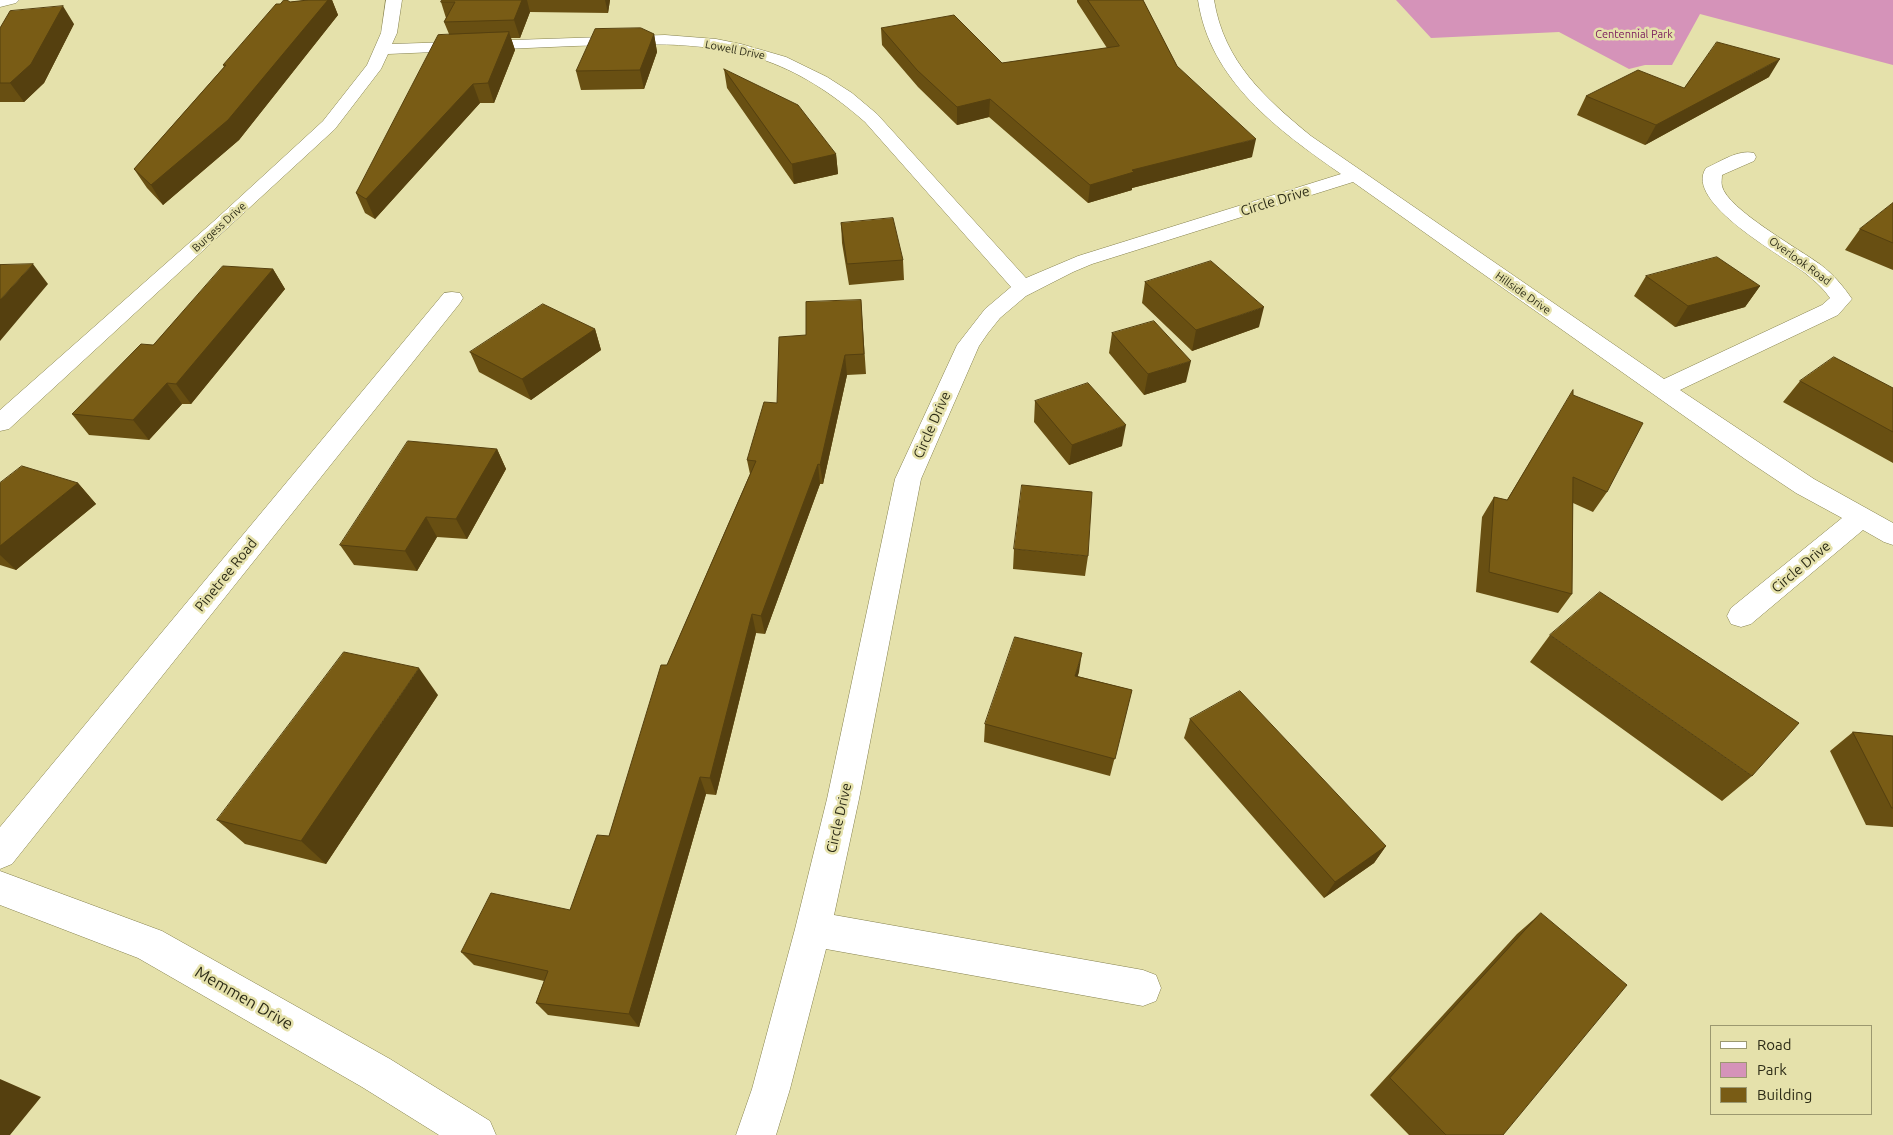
<!DOCTYPE html>
<html>
<head>
<meta charset="utf-8">
<style>
	body { margin:0 }
	#map { position:relative; width:1893px; height:1135px; overflow:hidden; background:#e5e1ab; font-family:Ubuntu,sans-serif }
	canvas { display:block }
	.legend { position:absolute; left:1710px; top:1025px; width:162px; height:90px; box-sizing:border-box; background:#e5e1ab; border:1px solid #9b986f; margin:0; padding:6px 9px; list-style:none; font-size:15px; color:#2c2b16 }
	.legend li { display:flex; align-items:center; gap:10px; height:25px }
	.legend b { width:25px; border:1px solid #9b986f }
</style>
</head>
<body>
<div id="map">
<canvas width="1893" height="1135"></canvas>
<ul class="legend">
<li><b style="height:6px;background:#fff"></b>Road</li>
<li><b style="height:14px;background:#d593b9"></b>Park</li>
<li><b style="height:14px;background:#795c15"></b>Building</li>
</ul>
</div>
<script>
const c = document.querySelector('canvas').getContext('2d');
c.lineJoin = 'round';
function paint(path, color) { c.fillStyle = color; c.fill(path, 'evenodd'); }
function stroke(path, color, width, dash) { c.strokeStyle = color; c.lineWidth = width; c.lineCap = dash ? 'butt' : 'round'; c.setLineDash(dash || []); c.stroke(path); }
function write(font, color, halo, rows, align = 'center') {
  c.font = font + ' Ubuntu,sans-serif'; c.lineWidth = 5; c.setLineDash([]); c.textBaseline = 'middle'; c.strokeStyle = halo; c.fillStyle = color; for (const [text, x, y, turn = 0] of rows) {
    c.save(); c.translate(x, y); c.rotate((+turn || 0) * Math.PI / 180); c.textAlign = isNaN(turn) ? turn : align; if (halo) c.strokeText(text, 0, 0); c.fillText(text, 0, 0); c.restore();
  }
}
const green = new Path2D(`
	M1396,0H1893V65L1700,14L1672,65H1645L1629,69L1559,32L1431,38Z`);
const minor = new Path2D(`
	M386,0H402L397,33L392,44L665,35L716,39L741,44L786,57L827,77L852,93L877,114L1026,278L1078,256L1341,174C1278,130 1210,81 1198,0H1214C1224,62 1265,98 1311,136L1664,379L1822,305L1830,298C1823,288 1815,281 1805,273C1783,256 1683,202 1706,168C1720,162 1738,149 1754,153L1756,157L1754,161L1722,175C1722,178 1721,183 1722,186C1727,209 1801,250 1821,265C1834,275 1843,286 1852,299L1838,315L1680,390L1814,479L1893,523V545L1884,542L1863,530L1751,624L1741,627L1731,624L1727,616L1731,608L1842,518L1796,493L1745,459L1353,182L1092,264L1073,272L1026,296L1000,318L988,333L979,346L921,479L859,799L834,915L1143,970L1156,975L1161,988L1156,1001L1143,1006L826,949L790,1089L776,1135H736L752,1089L795,929L827,799L895,479L957,345L985,309L1011,287L865,122C833,94 799,71 758,58C699,40 635,44 574,46C512,49 450,51 388,54L381,69L335,129L9,429L0,431V410L214,221L323,121L367,65L381,33Z
	M452,292L460,293L463,298L460,303L12,864L0,869V827L444,293Z
	M0,871L162,931L390,1059L490,1121L496,1135H439L362,1087L138,958L0,905Z`);
const tertiary = new Path2D(`
	M0,0H19L16,3L0,7Z`);
const wall = new Path2D(`
	M308,0H332L338,15L239,140L163,205L147,188L134,169L224,67L223,65L290,2Z
	M442,0H610L608,13L530,12L520,38H511L515,50L494,103H480L375,219L365,213L356,193L449,34L444,22L446,18L441,2Z
	M1077,0H1143L1177,66L1252,157L1132,188V190L1088,203L989,117L957,125L918,87L882,45L881,28L1002,63L1107,48L1077,2Z
	M74,24L44,83L24,102H0V28Z
	M654,34L657,52L644,89L581,90L576,71Z
	M724,69L836,154L838,174L794,184L727,88Z
	M1769,77L1645,145L1577,115L1586,96L1684,88Z
	M1893,203V270L1845,250L1860,229Z
	M841,223L903,260L904,280L849,285L842,243Z
	M273,269L285,289L191,404H182L149,440L89,435L72,414L153,345Z
	M1646,276L1760,286L1745,307L1675,327L1634,296Z
	M1145,282L1259,327L1192,351L1142,303Z
	M861,300L866,374L847,375L823,484H820L765,634L756,633L716,795L706,794L639,1027L548,1015L536,1003L544,981L474,965L461,952L570,910L609,836L667,665L750,474L747,460L777,403L806,335Z
	M595,329L601,350L531,400L479,372L470,352Z
	M1112,333L1186,382L1144,395L1109,353Z
	M1800,381L1893,388V463L1783,402Z
	M1573,395L1607,492L1593,512L1573,503L1572,594L1558,613L1476,592L1482,517L1494,497L1507,500Z
	M1035,401L1122,446L1069,465L1034,422Z
	M497,449L506,469L467,539L437,537L417,571L354,565L340,545Z
	M0,483H78L96,504L16,570L0,565Z
	M1014,549L1088,556L1085,576L1013,569Z
	M1550,635L1752,776L1722,801L1530,662Z
	M1079,672L1077,676L1132,690L1110,776L984,742L985,724Z
	M438,695L326,864L245,844L217,820Z
	M1190,719L1386,846L1374,863L1324,898L1184,738Z
	M1853,732L1893,736V827L1866,825L1830,751Z
	M1541,913L1503,1135H1409L1370,1095L1517,934Z`);
const shadedWall = new Path2D(`
	M328,0H332L338,15L239,140L163,205L151,185Z
	M522,0H527L530,12L520,38L514,20Z
	M605,0H610L608,13Z
	M63,6L74,24L44,83L24,102L10,83Z
	M509,32L515,50L494,103L488,83Z
	M654,34L657,52L644,89L640,70Z
	M1780,59L1769,77L1645,145L1656,125Z
	M473,84L480,103L375,219L366,199Z
	M990,99L989,117L957,125V107Z
	M1256,139L1252,157L1132,188V190L1088,203L1090,185L1132,170Z
	M836,154L838,174L794,184L792,164Z
	M33,264L48,284L0,341V300Z
	M273,269L285,289L191,404L176,384Z
	M1760,286L1745,307L1675,327L1688,306Z
	M1264,307L1259,327L1192,351L1196,330Z
	M595,329L601,350L531,400L522,379Z
	M845,355L847,375L823,484L820,465Z
	M1191,361L1186,382L1144,395L1148,374Z
	M167,383L182,404L149,440L133,420Z
	M1126,425L1122,446L1069,465L1072,445Z
	M497,449L506,469L467,539L456,519Z
	M818,464L820,484L765,634L761,616Z
	M78,483L96,504L16,570L0,555V546Z
	M426,517L437,537L417,571L405,551Z
	M752,614L756,633L716,795L710,778Z
	M1082,653L1079,672L1072,695L1075,676Z
	M419,668L438,695L326,864L301,841Z
	M700,777L706,794L639,1027L629,1014Z
	M1386,846L1374,863L1324,898L1335,882Z
	M0,1079L41,1097L10,1135H0Z`);
const building = new Path2D(`
	M284,0H287L290,2L308,0H328L228,120L151,185L134,169L226,65H223L276,4H280Z
	M442,0H522L514,20L444,22L455,2H441Z
	M1088,0H1143L1177,66L1256,139L1132,170L1134,172L1090,185L990,99L957,107L917,70L881,28L954,15L1002,63L1119,46Z
	M63,6L31,64L10,83H0V28L10,11Z
	M641,28L654,34L640,70L576,71L595,29Z
	M509,32L488,83L473,84L366,199L356,193L438,35Z
	M1717,42L1780,59L1656,125L1586,96L1638,70L1684,88Z
	M724,69L798,105L836,154L792,164Z
	M1893,203V243L1860,229Z
	M893,218L903,260L847,264L841,223Z
	M1717,257L1760,286L1688,306L1646,276Z
	M1211,261L1264,307L1196,330L1145,282Z
	M33,264L0,300V265Z
	M223,266L273,269L176,384L167,383L133,420L72,414L141,344L153,345Z
	M861,300L864,354L845,355L820,465L818,464L761,616L752,614L710,778L700,777L629,1014L536,1003L548,971L461,952L491,893L570,910L597,835L609,836L661,665H667L756,461L747,460L764,402L777,403L779,337L806,335V302Z
	M543,304L595,329L522,379L470,352Z
	M1154,321L1191,361L1148,374L1112,333Z
	M1834,357L1893,388V432L1800,381Z
	M1088,383L1126,425L1072,445L1035,401Z
	M1573,390V395L1643,423L1607,492L1573,477L1572,594L1489,572L1494,497L1507,500Z
	M408,441L497,449L456,519L426,517L405,551L340,545Z
	M22,466L78,483L0,546V483Z
	M1022,485L1092,492L1088,556L1014,549Z
	M1600,592L1799,723L1752,776L1550,635Z
	M1015,637L1082,653L1075,676L1132,690L1115,759L985,724Z
	M344,652L419,668L301,841L217,820Z
	M1240,691L1386,846L1335,882L1190,719Z
	M1853,732L1893,736V808H1892Z
	M1541,913L1627,985L1503,1135H1446L1390,1078Z`);
const farParknames = [
	["Centennial Park",1634,34]
];
const farStreetnames = [
	["Lowell Drive",735,50,11],
	["Burgess Drive",219,227,-42],
	["Overlook Road",1800,261,36],
	["Hillside Drive",1523,293,35]
];
const streetNames = [
	["Circle Drive",1275,201,-17],
	["Circle Drive",932,425,-66],
	["Circle Drive",1801,567,-40],
	["Pinetree Road",226,575,-51],
	["Circle Drive",839,818,-77]
];
const nearStreetnames = [
	["Memmen Drive",244,998,30]
];
paint(green, '#d593b9');
stroke(minor, '#85814e', 1);
stroke(tertiary, '#85814e', 1);
paint(minor, '#fff');
paint(tertiary, '#fff');
paint(wall, '#684f12');
paint(shadedWall, '#55400f');
paint(building, '#795c15');
stroke(building, '#55400f', 1);
write('11px', '#7a1a5b', '#e5e1ab', farParknames);
write('11px', '#2c2b16', '#e5e1ab', farStreetnames);
write('14px', '#2c2b16', '#e5e1ab', streetNames);
write('16px', '#2c2b16', '#e5e1ab', nearStreetnames);
</script>
</body>
</html>
